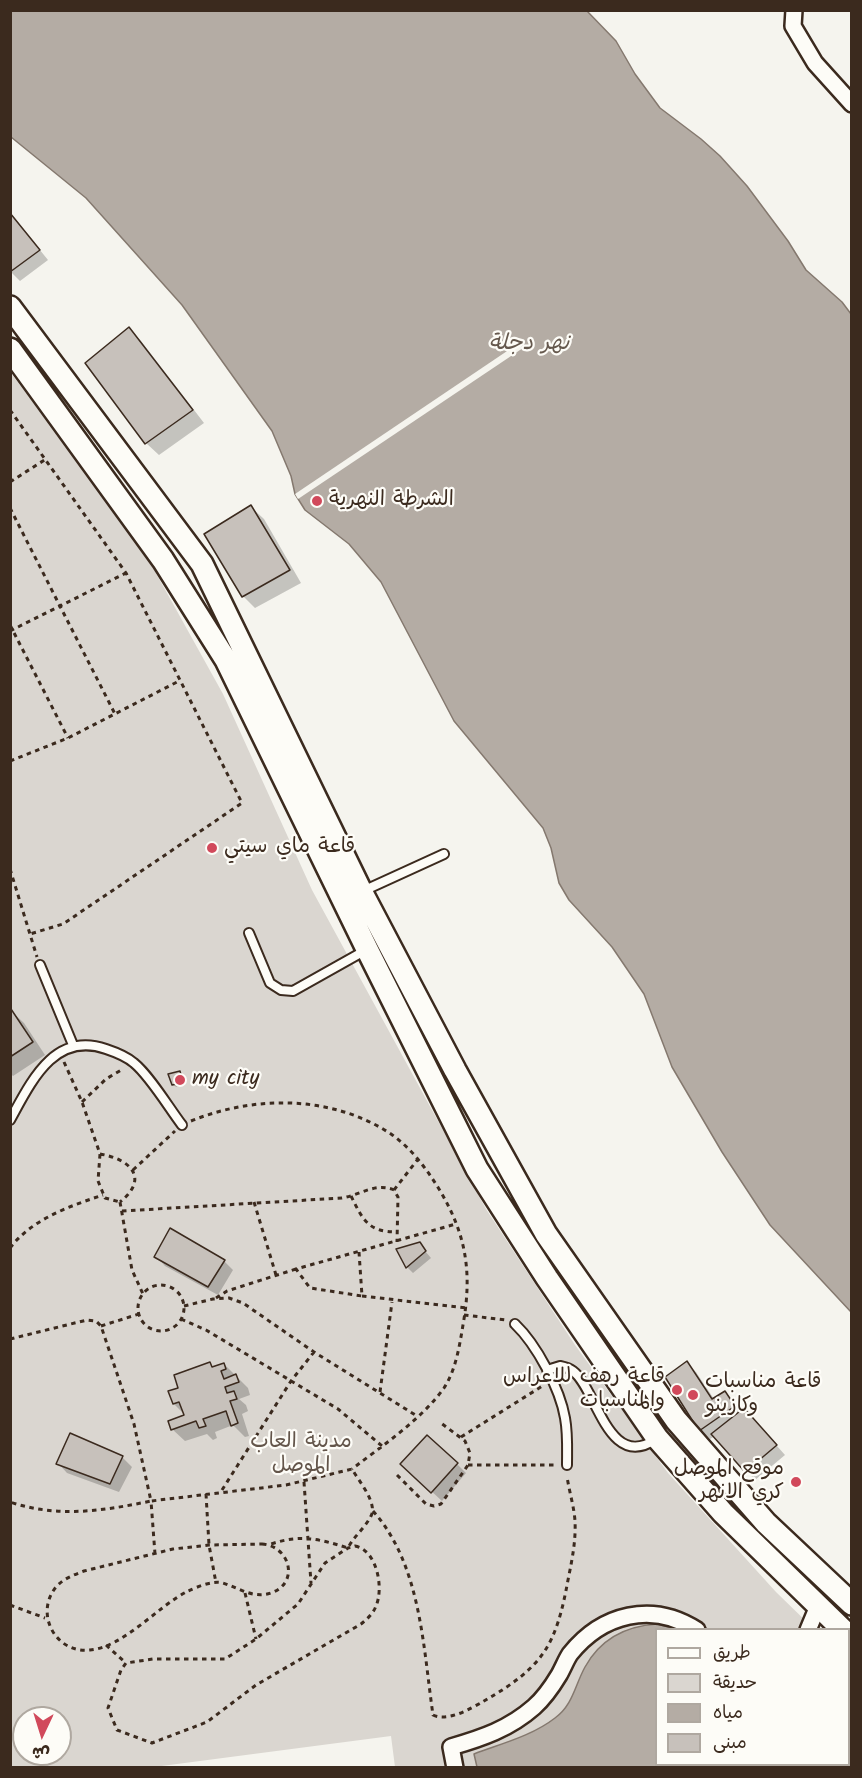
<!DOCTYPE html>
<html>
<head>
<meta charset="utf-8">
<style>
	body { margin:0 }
	#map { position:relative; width:862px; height:1778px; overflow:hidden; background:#f5f4ee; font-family:Kalam,"Playpen Sans Arabic",sans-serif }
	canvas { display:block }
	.frame { position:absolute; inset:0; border:12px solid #3b2a1e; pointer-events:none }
	.legend { position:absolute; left:655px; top:1628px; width:195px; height:138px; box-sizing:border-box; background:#fdfcf7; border:2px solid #afa8a0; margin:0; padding:8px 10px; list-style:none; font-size:18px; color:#3b2a1e }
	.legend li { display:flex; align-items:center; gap:12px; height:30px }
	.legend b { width:30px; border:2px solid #afa8a0 }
	.north { position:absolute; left:12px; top:1706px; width:60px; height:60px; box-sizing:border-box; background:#fdfcf7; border:2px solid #afa8a0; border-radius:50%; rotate:184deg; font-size:16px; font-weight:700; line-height:24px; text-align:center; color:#3b2a1e }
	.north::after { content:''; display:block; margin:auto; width:21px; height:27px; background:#d1495b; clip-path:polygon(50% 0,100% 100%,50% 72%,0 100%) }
</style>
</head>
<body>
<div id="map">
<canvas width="862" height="1778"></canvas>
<div class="frame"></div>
<ul class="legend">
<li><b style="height:8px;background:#fdfcf7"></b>طريق</li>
<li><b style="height:16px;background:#dad6d0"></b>حديقة</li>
<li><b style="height:16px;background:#b4aca4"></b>مياه</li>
<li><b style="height:16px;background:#c7c1bb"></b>مبنى</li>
</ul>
<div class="north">ش</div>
</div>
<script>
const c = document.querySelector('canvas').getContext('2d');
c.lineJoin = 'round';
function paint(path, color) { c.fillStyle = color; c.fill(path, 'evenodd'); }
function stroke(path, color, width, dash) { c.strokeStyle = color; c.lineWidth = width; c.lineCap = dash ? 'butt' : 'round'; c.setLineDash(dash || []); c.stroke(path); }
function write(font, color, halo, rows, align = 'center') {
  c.font = font + ' Kalam,"Playpen Sans Arabic",sans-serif'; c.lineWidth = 4.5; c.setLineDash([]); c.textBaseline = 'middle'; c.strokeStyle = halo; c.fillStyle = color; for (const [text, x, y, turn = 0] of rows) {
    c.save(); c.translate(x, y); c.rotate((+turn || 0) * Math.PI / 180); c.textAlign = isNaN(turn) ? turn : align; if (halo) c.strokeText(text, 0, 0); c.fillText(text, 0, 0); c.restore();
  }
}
const green = new Path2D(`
	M11,373L142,548L223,694L312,890L486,1209L575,1345L668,1473L776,1592L814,1629L656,1630V1764H848L849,1664L852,1667L851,1767H395L391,1736L154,1767H11ZM24,1718H60V1754H24Z`);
const water = new Path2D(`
	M11,11H587L616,41L635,74L660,108L701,139L720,156L747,186L788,241L806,270L842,302L851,314V1312L770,1225L722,1152L672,1067L644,994L612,947L569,900L559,883L551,848L543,828L454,721L381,582L349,544L305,510L295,494L291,476L272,431L182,305L86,198L11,137Z
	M657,1624L676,1629L656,1630V1764L685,1765L676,1768L477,1767L474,1754C500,1744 532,1736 555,1718C573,1705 575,1685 585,1667C601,1638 626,1626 657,1624Z`);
const pier = new Path2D(`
	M519,343L523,348L298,499L295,494Z`);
const shadow = new Path2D(`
	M10,213L48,260L20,281L10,271Z
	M128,329L141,341L204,423L159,455L146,443Z
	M251,507L264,519L301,583L255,608L243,596Z
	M11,1011L24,1023L45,1055L13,1076L10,1073Z
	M179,1072L185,1085L176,1087L174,1085Z
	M419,1244L431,1258L413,1273L407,1267Z
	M156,1256L224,1261L233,1270L218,1295L165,1266Z
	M687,1363L696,1372L714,1399L724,1393L741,1412L753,1419L785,1455L755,1480L715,1436L710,1439L701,1430L667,1377Z
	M210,1364L214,1368L224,1364L248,1388L250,1395L239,1399L246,1405L248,1411L242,1414L249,1436L245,1437L233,1425L215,1432L217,1438L213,1440L207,1434L185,1441L172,1429L186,1416L174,1404L170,1392L180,1388Z
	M70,1435L122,1457L132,1467L119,1492L67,1473L58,1463Z
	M402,1464H457L466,1473L442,1501Z`);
const building = new Path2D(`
	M10,213L40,250L10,272Z
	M129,327L193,410L145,444L85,363Z
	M251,505L290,570L242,597L204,534Z
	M11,1009L33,1042L10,1057V1010Z
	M180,1071L183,1083L172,1085L168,1074Z
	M170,1228L225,1260L208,1287L154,1257Z
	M420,1242L426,1251L406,1268L396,1249Z
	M687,1361L712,1399L725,1391L735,1406L699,1431L665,1377Z
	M210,1362L212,1367L224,1363L226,1369L221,1371L224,1379L236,1374L239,1382L225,1387L227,1393L234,1391L237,1399L230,1401L238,1423L231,1426L226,1411L203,1419L206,1426L199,1428L196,1421L171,1430L168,1421L184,1415L179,1402L173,1404L168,1391L178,1388L174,1375Z
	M744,1408L777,1445L745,1472L711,1434Z
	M70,1433L123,1456L110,1484L56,1464Z
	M427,1435L458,1463L431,1493L400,1464Z`);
const path = new Path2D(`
	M10,410L126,573L242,803L63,924L30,934
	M10,482L46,459
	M10,508L115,714
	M10,625L68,738
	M10,631L126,573
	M10,761L68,738L179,681
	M10,869L37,957
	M64,1062L82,1102L100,1154L98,1181L105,1198L120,1202
	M82,1102L106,1079L123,1069
	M191,1121C255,1095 332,1095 391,1134C411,1148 426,1168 439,1189C465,1232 472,1269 464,1319C460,1342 457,1368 444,1388C422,1419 382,1446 352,1469
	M100,1154C130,1159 150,1178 120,1202
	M133,1170L175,1131
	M394,1190L418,1159
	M351,1196C363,1220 368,1232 397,1232
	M120,1202L132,1270L143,1294
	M254,1202L276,1275
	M122,1211L342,1198C360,1195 376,1182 394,1190L398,1197L397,1242
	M10,1248C32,1219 70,1206 103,1195
	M359,1252L362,1296L310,1288L296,1269L456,1224
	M138 1308a23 23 0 1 1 46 0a23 23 0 1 1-46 0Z
	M362,1296L466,1308
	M216,1298L227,1291L296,1269
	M184,1306L213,1299L229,1298L243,1303L314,1352L417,1416
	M464,1315L506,1320
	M181,1319L206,1330L338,1409L382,1446
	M101,1326L139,1314
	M10,1339L87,1320L96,1321L101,1326L134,1424L151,1501C103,1511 58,1518 10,1502
	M380,1392L392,1302
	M461,1437L544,1385
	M468,1465H556
	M397,1475L426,1504L434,1506L441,1504L468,1465L470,1453L465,1441L441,1423
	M304,1482L311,1583
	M222,1490L291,1381L314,1352
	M206,1494L209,1545L216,1583
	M373,1511C421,1565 423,1646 433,1715C448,1722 470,1709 484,1701C543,1667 556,1646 568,1580C572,1560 576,1541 575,1521C574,1506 569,1491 567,1476
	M262,1544C290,1546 300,1583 271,1593C253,1599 239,1588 223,1583C213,1580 197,1587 188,1591C158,1606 124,1647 90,1650C56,1654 34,1614 56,1587C64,1578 74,1575 84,1571L173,1549L209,1545Z
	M355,1546C377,1550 384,1588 376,1606C373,1614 367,1619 361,1624L256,1685L207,1722L152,1743L117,1730L108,1708L121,1670L126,1663L153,1659H225L256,1639L298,1604L325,1563L348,1548Z
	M155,1554L151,1501L286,1485L352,1469C358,1480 378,1503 371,1516C365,1528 354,1536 348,1548C319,1539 301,1534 271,1544
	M245,1593L256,1639
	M10,1605L45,1618
	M106,1645L126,1663`);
const lane = new Path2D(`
	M363,891L444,854
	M249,933L270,983L281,990L293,991L366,950
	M40,965L73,1045
	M10,1120C31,1082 54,1031 106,1049C115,1052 126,1056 134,1063C150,1076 169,1108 182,1125
	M515,1324C537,1345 560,1389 565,1418C568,1434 567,1450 567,1465
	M547,1370L560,1366C565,1367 569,1368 573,1371C597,1389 608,1472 656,1439`);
const street = new Path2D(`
	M794,10L793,26L815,63L852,104
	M808,1630L818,1606
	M749,1764V1768
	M455,1768L451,1747C482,1738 509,1729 534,1707C543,1699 553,1685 559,1675C563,1668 566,1660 570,1654C602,1614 652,1601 697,1630
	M695,1768L700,1764`);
const secondary = new Path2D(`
	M10,307L202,564L361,891L455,1070L546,1234L676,1420L766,1523L852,1604
	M10,349L163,560L226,660L367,949L477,1169L547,1278L657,1438L723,1513L843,1630`);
const markers = [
	[317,501,6,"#d1495b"],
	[212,848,6,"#d1495b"],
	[180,1080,6,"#d1495b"],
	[677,1390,6,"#d1495b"],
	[693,1395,6,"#d1495b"],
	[796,1482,6,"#d1495b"]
];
const poiNames = [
	["الشرطة النهرية",329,501],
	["قاعة ماي سيتي",224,848],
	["my city",192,1080],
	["قاعة رهف للاعراس",665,1378,"right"],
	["والمناسبات",665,1402,"right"],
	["قاعة مناسبات",705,1383],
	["وكازينو",705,1407],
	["موقع الموصل",784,1470,"right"],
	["كري الانهر",784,1494,"right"]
];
const parkNames = [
	["مدينة العاب",301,1443],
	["الموصل",301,1467]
];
const waterNames = [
	["نهر دجلة",529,345]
];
paint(green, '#dad6d0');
paint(water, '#b4aca4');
stroke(water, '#84786e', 1.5);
paint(pier, '#f5f4ee');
paint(shadow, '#0003');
paint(building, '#c7c1bb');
stroke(building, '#3b2a1e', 1.5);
stroke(lane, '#3b2a1e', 12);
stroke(street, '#3b2a1e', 20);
stroke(secondary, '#3b2a1e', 26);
stroke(path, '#3b2a1e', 3, [4.5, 4.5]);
stroke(lane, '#fdfcf7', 8);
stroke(street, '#fdfcf7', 15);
stroke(secondary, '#fdfcf7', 21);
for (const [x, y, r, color] of markers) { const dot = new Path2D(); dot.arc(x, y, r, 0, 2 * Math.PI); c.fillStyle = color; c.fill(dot); stroke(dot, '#fdfcf7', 2); }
write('21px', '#3b2a1e', '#fdfcf7', poiNames, 'left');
write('21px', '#63554a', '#fdfcf7', parkNames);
write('italic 22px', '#65584d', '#fdfcf7', waterNames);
</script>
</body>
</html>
